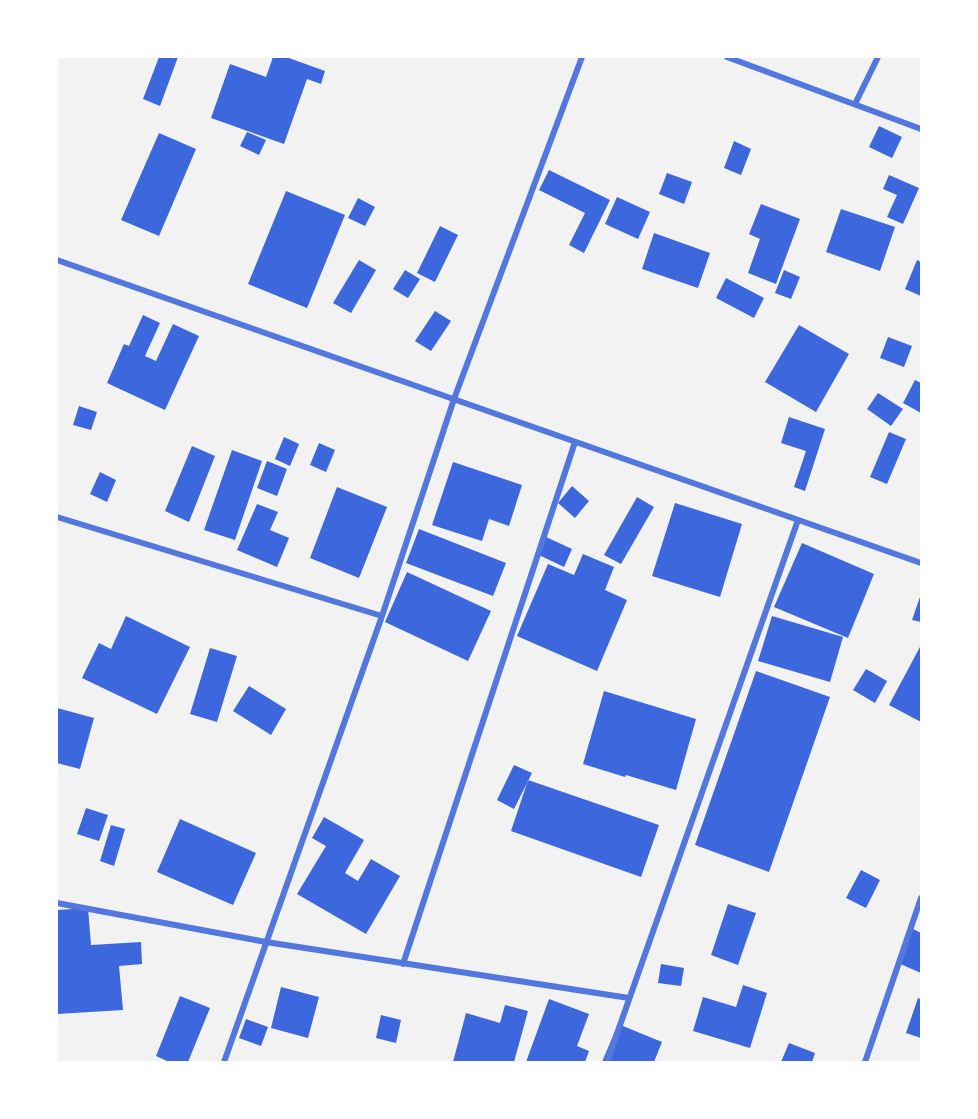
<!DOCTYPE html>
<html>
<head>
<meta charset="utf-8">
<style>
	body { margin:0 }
	#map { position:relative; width:978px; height:1119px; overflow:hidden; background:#f2f2f2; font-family:"Noto Serif",serif }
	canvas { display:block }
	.frame { position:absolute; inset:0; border:58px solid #fff; pointer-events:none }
</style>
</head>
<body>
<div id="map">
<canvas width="978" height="1119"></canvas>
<div class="frame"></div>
</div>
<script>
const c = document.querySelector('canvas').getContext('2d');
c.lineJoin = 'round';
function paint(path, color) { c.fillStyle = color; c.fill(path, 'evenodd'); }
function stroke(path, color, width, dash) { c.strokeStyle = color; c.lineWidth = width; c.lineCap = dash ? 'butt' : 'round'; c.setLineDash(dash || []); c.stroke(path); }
const building = new Path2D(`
	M159,57H178L160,106L143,99Z
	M273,57H286L325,71L321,84L307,79L284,144L211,118L230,64L266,77Z
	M879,126L902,137L892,158L869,147Z
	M247,132L266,140L259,155L240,146Z
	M159,133L196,149L159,236L121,220Z
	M734,141L751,149L741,175L724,168Z
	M549,170L610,200L584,253L569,245L585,213L539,190Z
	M667,173L692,182L684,204L659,194Z
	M889,175L919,188L903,224L887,217L897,195L883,189Z
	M286,191L345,215L307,308L248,284Z
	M617,197L650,212L638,239L605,224Z
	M358,198L375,207L365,226L348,218Z
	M761,204L800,219L776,284L748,273L760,239L749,234Z
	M841,209L895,227L880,271L826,252Z
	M440,226L458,235L435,282L417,273Z
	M654,233L710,253L698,288L642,269Z
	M359,260L376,270L351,313L333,303Z
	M917,260L921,262V296L905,289Z
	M405,270L420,279L408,298L393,289Z
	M784,270L800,277L791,299L775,293Z
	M726,278L764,298L754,318L716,298Z
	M435,311L451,321L431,351L415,341Z
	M143,315L160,323L145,356L156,361L173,324L199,336L165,410L107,383L124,344L129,346Z
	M799,325L849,354L816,412L765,382Z
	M888,337L912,346L904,367L880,358Z
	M915,380L921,383V413L903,403Z
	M878,393L903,409L891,426L867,409Z
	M79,406L97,412L91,430L73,425Z
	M789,417L825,429L805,491L794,487L806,451L781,443Z
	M889,432L906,439L887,484L870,477Z
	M284,437L299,444L290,466L275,459Z
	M319,443L335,450L326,472L310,465Z
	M192,446L215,456L189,522L165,511Z
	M232,450L262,461L235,540L204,530Z
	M267,461L287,469L277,496L257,488Z
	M453,462L522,485L509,526L489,519L482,541L432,525Z
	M100,472L116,480L107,502L90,494Z
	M572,486L589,501L575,518L558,503Z
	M337,487L387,507L359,578L310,558Z
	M637,497L654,507L621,564L604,555Z
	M675,503L742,524L720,597L652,576Z
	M257,504L278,512L270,530L289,538L277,567L237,550Z
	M419,529L506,563L493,596L406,563Z
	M546,537L572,549L564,567L539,555Z
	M802,543L874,574L848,638L774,607Z
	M583,554L614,567L605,590L627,600L597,671L517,636L548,564L574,575Z
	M407,572L491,611L468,661L385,622Z
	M921,594V622L912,620Z
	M126,616L190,647L157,714L82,678L99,643L111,649Z
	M772,616L843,637L830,682L758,661Z
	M921,645V722L889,705Z
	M210,648L237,656L217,722L190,714Z
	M866,669L887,681L875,703L853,690Z
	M756,671L830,697L769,872L695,845Z
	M249,686L286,709L271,735L233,711Z
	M604,691L696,719L676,790L626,775L625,777L583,764Z
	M57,708L94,718L80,769L57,763Z
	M514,765L532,773L514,809L497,800Z
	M528,780L659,825L641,877L511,831Z
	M86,808L108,815L99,841L77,834Z
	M324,817L364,840L345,873L358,881L371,859L400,876L366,934L297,894L326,846L312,838Z
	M180,819L256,853L233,905L157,872Z
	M111,825L125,829L114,866L100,861Z
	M861,870L880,880L866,908L846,898Z
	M728,904L756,913L738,965L711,955Z
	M88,908L91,945L141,942L142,964L119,966L123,1010L57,1014V910Z
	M913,929L921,933V973L898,963Z
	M661,964L684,968L681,986L658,983Z
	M743,985L767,993L750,1048L693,1031L703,997L736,1007Z
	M281,987L319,997L308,1038L271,1028Z
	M180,996L210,1008L188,1062H169L156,1056Z
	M918,998L921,999V1038L906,1033Z
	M549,999L589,1014L577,1046L589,1051L585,1062H526Z
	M505,1005L528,1011L514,1062H453L466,1013L500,1023Z
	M381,1015L401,1020L396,1043L376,1038Z
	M246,1019L268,1027L261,1046L239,1038Z
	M618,1024L662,1042L654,1062H602Z
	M789,1043L815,1053L812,1062H781Z`);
const minor = new Path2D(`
	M727,57L921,129
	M855,104L878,57
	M57,260L921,563
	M57,517L382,616
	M57,903L266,942L629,998
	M403,964L575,442
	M224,1062L382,616L454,399L582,57
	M607,1062L798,520
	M865,1062L921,898`);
paint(building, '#3d67dc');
stroke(minor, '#5277de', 6);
</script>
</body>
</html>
